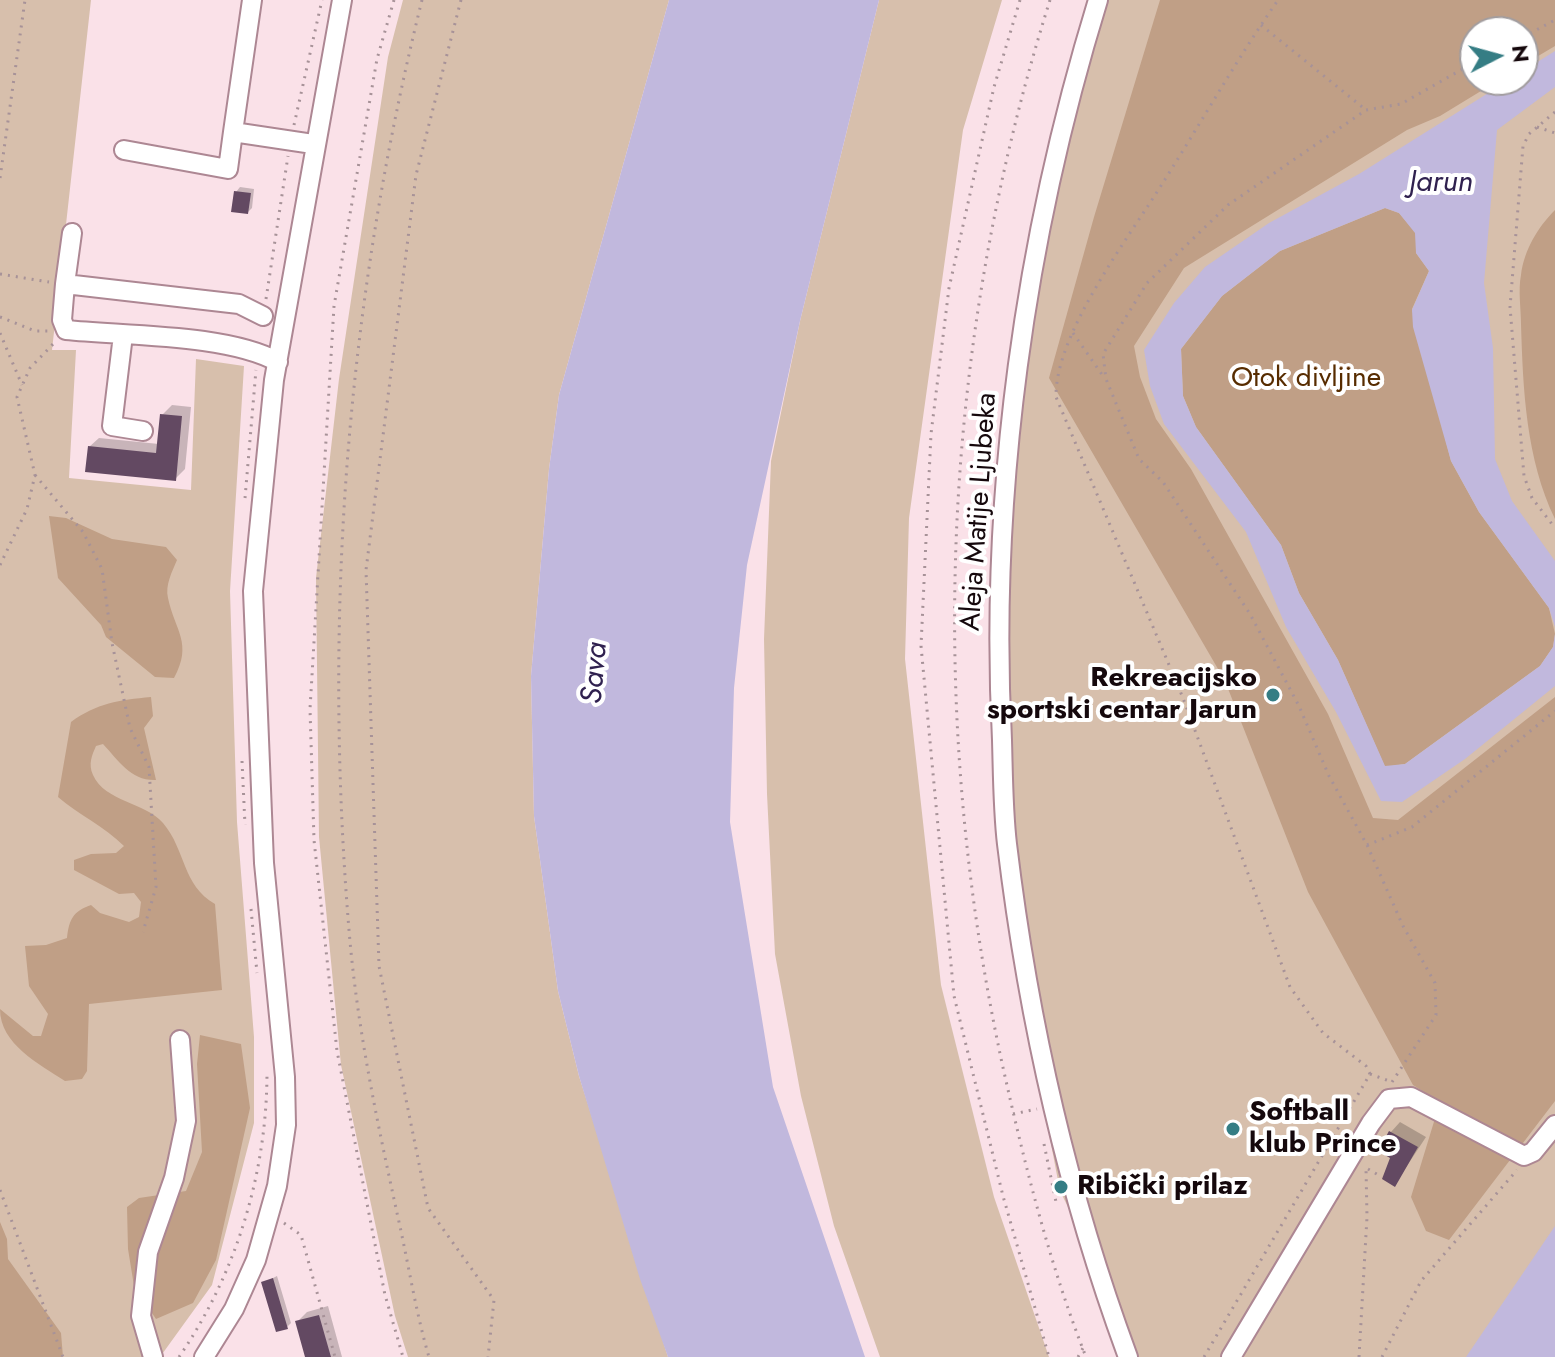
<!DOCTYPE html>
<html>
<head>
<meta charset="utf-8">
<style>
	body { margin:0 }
	#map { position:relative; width:1555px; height:1357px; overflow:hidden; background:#fae1e8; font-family:Jost,sans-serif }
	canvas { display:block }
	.north { position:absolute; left:1459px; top:16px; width:80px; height:80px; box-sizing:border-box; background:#fff; border:2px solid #a19c9e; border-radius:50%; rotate:84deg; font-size:22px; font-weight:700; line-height:32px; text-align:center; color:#15080c }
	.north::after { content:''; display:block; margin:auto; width:28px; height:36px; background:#357d84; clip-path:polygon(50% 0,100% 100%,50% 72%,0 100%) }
</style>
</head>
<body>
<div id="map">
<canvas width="1555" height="1357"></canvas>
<div class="north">N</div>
</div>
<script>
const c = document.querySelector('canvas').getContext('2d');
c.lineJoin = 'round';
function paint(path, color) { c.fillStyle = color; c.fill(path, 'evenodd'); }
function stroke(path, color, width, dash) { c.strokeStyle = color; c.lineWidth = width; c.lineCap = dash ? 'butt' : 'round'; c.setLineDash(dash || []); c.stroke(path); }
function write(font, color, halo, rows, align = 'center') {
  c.font = font + ' Jost,sans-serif'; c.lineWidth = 8; c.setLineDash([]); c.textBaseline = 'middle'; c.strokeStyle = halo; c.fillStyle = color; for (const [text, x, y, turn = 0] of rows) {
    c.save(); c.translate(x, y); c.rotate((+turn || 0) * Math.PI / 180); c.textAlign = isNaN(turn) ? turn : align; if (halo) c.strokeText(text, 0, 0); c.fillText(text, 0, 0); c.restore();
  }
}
const green = new Path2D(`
	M0,0H91L52,350H76L69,478L191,490L196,359L244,366L230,591L237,822L254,1037V1123L212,1285L160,1357H0Z
	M403,0H669L559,395L549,469L531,676L534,816L558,991L579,1076L668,1357H408L395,1316L341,1065L319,837L316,578L339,379L388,57Z
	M879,0H1002L963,130L909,518L905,659L941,985L994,1197L1049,1357H880L834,1226L801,1096L775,954L767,794L764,639L771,461L800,321Z
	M1091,0H1555V1357H1119L1074,1219L1060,1191L1014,951L996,800L991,658L996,505ZM1475,32H1523V80H1475Z`);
const forest = new Path2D(`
	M1160,0H1555V46L1523,65V32H1475V80H1499L1440,116L1407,130L1184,268L1134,346L1140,377L1156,419L1191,469L1328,714L1373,818L1398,820L1555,697V1101L1449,1240L1426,1231L1411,1197L1440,1102L1413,1085L1308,892L1225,681L1049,378L1094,217Z
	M1385,208L1399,213L1416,233V253L1429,271L1412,309L1451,461L1479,512L1549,608L1555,634L1553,647L1540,666L1405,764L1385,767L1338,660L1299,593L1281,545L1196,427L1183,396L1181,349L1222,296L1280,251Z
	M1555,210V519C1526,459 1523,390 1521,324C1521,309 1518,290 1521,275C1524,250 1538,227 1555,210Z
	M49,516L66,518L112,539L166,547L177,560C172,572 165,585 168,598C175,631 193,643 174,678L155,677L106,637L101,625L58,578Z
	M151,697L153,716L144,728L156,780C131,781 119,761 103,744L96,746C92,755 88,764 93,775C105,802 145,802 163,823C186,850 182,885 215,904L222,990L89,1004L87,1071L82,1079L65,1081C39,1064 0,1044 0,1009L33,1036H41L48,1014L29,986L25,946L46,945L67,938C69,920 73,911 91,905L100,913L129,922L139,917L141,902L134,893L119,894L74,870V860L91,854L116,853L124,846C104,826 79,815 58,797L71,722C97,703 119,700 151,697Z
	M200,1035L241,1044L250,1108L216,1260L193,1303L156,1319L134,1286L128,1249L127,1207L139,1198L186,1191L202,1152L197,1064Z
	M0,1222L7,1239L8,1259L61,1333L63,1357H0Z`);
const water = new Path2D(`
	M669,0H879L800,321L747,565L734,688L730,822L773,1087L865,1357H668L640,1279L579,1076L558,991L534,816L531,676L549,469L559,395Z
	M1555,51V87L1497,130L1484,283L1493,348L1495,459L1512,501L1555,561V627L1549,608L1479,512L1451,461L1413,327L1412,310L1429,271L1416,253L1415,233L1399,213L1385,208L1280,251L1222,296L1181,349L1183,396L1196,427L1281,545L1299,593L1338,660L1385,766L1405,764L1540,666L1553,647L1555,634V686L1465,759L1402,802L1381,801L1336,712L1286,627L1246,532L1164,424L1150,386L1144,350L1174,303L1205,267L1269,223L1359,174L1509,80H1523V71Z
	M1555,1226V1357H1466Z`);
const shadow = new Path2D(`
	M240,187L254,189L252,208L248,212L236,192Z
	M172,405L191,407L185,469L175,479L89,447L99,438L159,444L162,415Z
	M1400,1122L1426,1137L1395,1184L1391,1132Z
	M277,1276L291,1323L287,1327L263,1283Z
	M328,1306L342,1357H307L297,1322L307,1312Z`);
const building = new Path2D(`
	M234,191L251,193L248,214L231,212Z
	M160,414L182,416L176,481L85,472L88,446L156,453Z
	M1389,1131L1418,1147L1395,1187L1382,1179L1390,1158L1378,1151Z
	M273,1278L288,1329L276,1332L261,1282Z
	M319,1315L331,1357H305L295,1321Z`);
const path = new Path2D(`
	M394,0L377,59L334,306L310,709L314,840L337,1051L385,1295L403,1357
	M422,0C346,305 323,617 349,930C357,1028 378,1126 399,1222C409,1267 416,1313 429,1357
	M461,0L416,175L366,570L379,966L428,1208L494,1300L488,1357
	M1020,0L994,87L949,288L931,434L921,646L954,996L1003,1196L1049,1357
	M1050,0C941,346 926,709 1002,1063C1024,1162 1049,1263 1086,1357
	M1261,25L1366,110
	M1523,37L1555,20
	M1555,112L1529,134L1523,146L1510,307L1524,476L1532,498L1555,528
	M294,125L322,0
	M1537,127L1555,133
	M0,178L25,0
	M0,274L49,282
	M266,299L288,156
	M0,317L35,331H50
	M0,333L22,385
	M1073,333L1103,376
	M35,475L83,532L102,569L112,643L130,728L149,767L156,887L143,932
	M245,498L256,370
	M0,565L27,509L35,475L17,397L30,368L55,342
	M242,761L245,825
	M1367,845L1412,827L1555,711
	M251,909L257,973
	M1370,1074L1392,1082
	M1392,1082L1436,1015L1435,983L1403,926L1367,845L1329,776L1299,706L1250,614L1163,482L1139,459L1106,379L1103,354L1147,283L1228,205L1366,110L1401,104L1475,62
	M1013,1114L1037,1109
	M1044,1144L1056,1202
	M1368,1169L1382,1177
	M0,1190L63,1357
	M284,1223L301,1235L335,1357
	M179,1357C236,1274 267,1173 267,1072
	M1078,1357L1083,1348
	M1204,1357L1370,1074L1366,1066L1323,1033L1290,987L1183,698L1056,397C1055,333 1130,236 1164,181C1202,121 1237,59 1278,0
	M1359,1357L1367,1217L1366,1168
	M1382,1357L1421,1281L1517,1170`);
const minor = new Path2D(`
	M252,0L233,132L313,144
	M1098,0C1025,237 989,493 1002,740C1003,775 1003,810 1007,844C1028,1019 1067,1192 1128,1357
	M124,150L228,169L233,132
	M65,284L72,233
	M263,316L239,304L65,284L62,320L66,330C126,336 228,334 278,362
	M123,335L112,426L143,431
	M153,1357L141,1316L148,1252L174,1178L186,1121L180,1040
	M204,1357L234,1309L256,1260L277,1186L286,1125L285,1077L264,863L253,591L274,380L342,0
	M1231,1357L1371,1123L1389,1099L1411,1097L1524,1156L1533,1152L1555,1125`);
const markers = [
	[1273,695,8,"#357d84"],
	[1233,1129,8,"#357d84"],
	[1061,1187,8,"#357d84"]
];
const parkNames = [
	["Otok divljine",1306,379]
];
const streetNames = [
	["Aleja Matije Ljubeka",980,512,-86]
];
const poiNames = [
	["Rekreacijsko",1257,679,"right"],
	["sportski centar Jarun",1257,711,"right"],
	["Softball",1249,1113],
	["klub Prince",1249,1145],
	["Ribički prilaz",1077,1187]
];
const waterNames = [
	["Jarun",1441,184],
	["Sava",596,673,-85]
];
paint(green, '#d7bfac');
paint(forest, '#c09f86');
paint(water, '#c1b8dd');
paint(shadow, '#0003');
paint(building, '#634962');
stroke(minor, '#ad8793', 22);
stroke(path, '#a79298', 3, [2, 6]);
stroke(minor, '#fff', 18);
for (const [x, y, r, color] of markers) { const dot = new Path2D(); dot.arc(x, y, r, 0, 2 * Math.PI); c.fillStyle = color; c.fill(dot); stroke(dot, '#fff', 3); }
write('28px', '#572c00', '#fff', parkNames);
write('28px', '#15080c', '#fff', streetNames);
write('bold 28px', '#15080c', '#fff', poiNames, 'left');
write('italic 30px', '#30214f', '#fff', waterNames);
</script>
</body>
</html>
